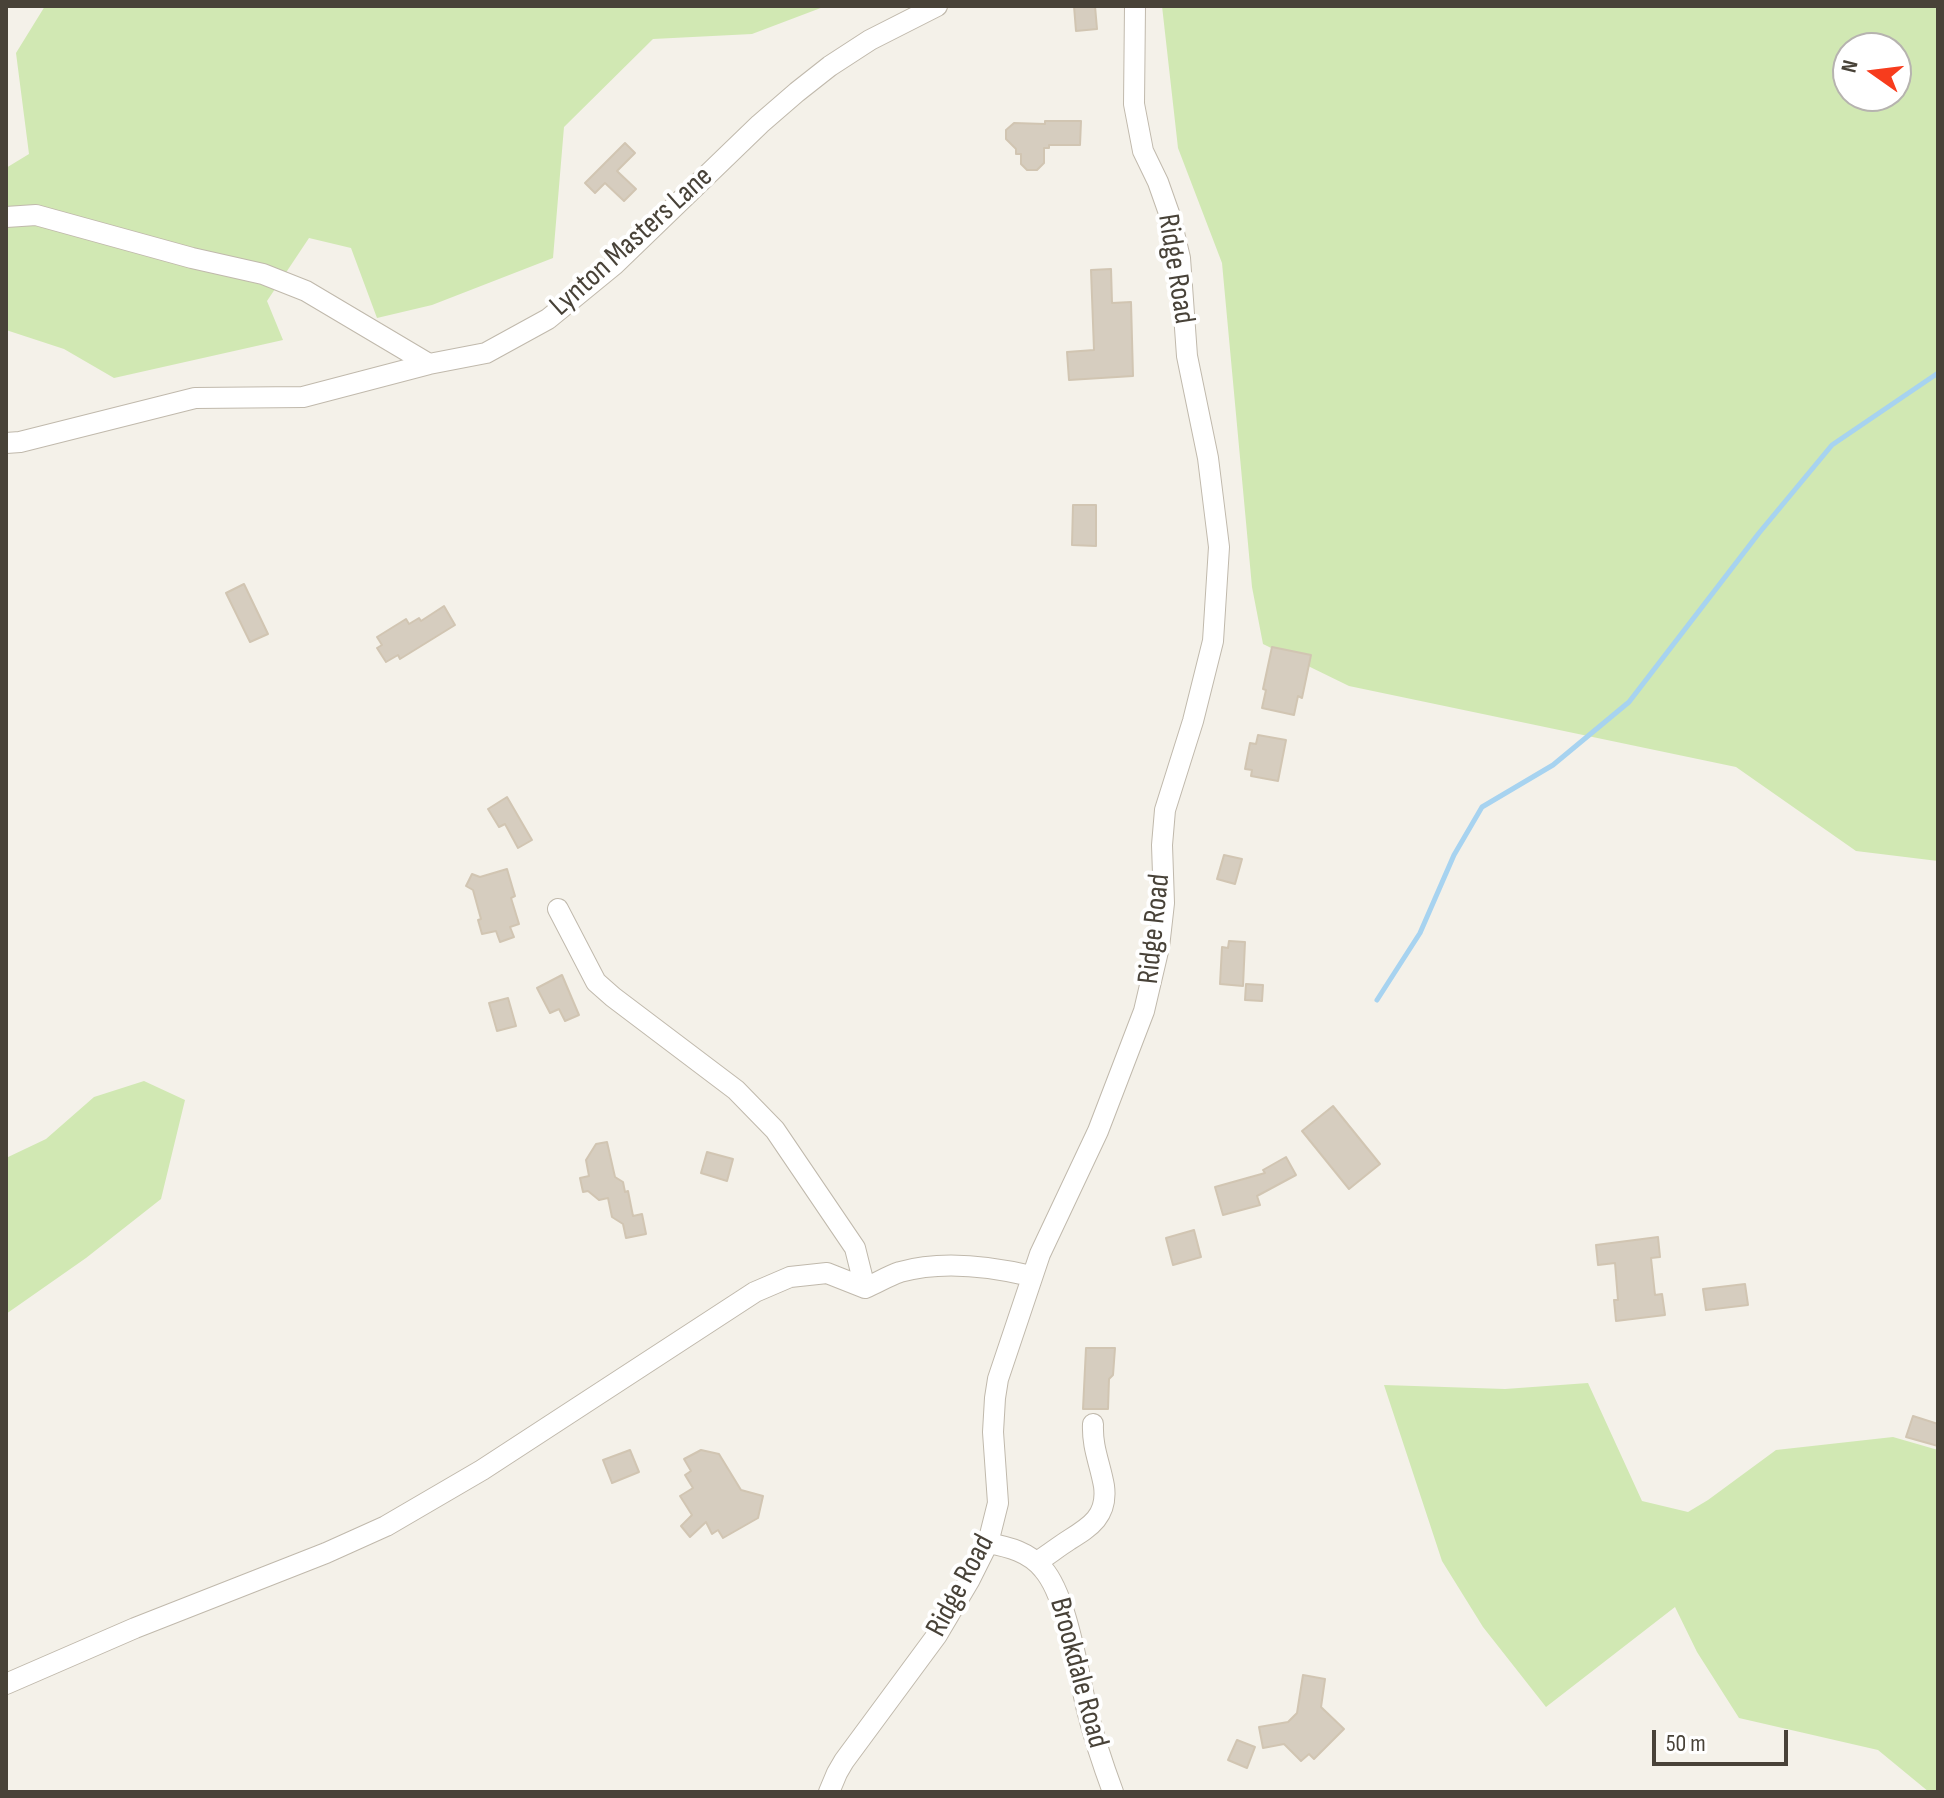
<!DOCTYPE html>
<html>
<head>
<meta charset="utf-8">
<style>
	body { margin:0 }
	#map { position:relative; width:1944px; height:1798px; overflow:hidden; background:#f4f1e9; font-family:"Sofia Sans Condensed",sans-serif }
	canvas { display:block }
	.frame { position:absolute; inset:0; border:8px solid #484238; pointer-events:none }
	.north { position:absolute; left:1832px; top:32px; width:80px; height:80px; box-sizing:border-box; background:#fff; border:2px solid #b6b3af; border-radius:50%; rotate:284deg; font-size:22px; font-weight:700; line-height:32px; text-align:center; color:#484238 }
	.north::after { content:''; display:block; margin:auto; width:28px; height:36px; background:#f73c1d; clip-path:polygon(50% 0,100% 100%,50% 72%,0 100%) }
	.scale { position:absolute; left:1652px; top:1730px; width:136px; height:36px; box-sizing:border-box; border:4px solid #484238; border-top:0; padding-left:10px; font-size:24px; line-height:28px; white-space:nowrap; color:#484238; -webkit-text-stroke:6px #fff; paint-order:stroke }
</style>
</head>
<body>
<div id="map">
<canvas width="1944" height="1798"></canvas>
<div class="frame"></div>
<div class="north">N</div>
<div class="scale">50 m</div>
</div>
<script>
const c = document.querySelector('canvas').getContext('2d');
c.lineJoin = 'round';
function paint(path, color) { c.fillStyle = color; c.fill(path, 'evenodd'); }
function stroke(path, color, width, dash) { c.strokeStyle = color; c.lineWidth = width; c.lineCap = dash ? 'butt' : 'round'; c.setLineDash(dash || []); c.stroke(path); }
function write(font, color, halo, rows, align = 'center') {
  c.font = font + ' "Sofia Sans Condensed",sans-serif'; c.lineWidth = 8; c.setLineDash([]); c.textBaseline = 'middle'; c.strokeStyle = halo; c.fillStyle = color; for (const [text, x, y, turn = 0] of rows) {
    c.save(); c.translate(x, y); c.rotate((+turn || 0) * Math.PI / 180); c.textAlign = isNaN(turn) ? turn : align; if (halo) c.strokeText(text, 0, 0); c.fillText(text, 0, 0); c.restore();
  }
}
const green = new Path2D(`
	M45,6H826L752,34L653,39L564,127L553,258L432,305L377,318L351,248L309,238L267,301L283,340L114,378L64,349L6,330V168L29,154L16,53Z
	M1162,6H1938V861L1856,851L1736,767L1349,686L1263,644L1252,587L1222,263L1178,148ZM1848,48H1896V96H1848Z
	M144,1081L185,1100L161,1199L86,1258L6,1314V1158L46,1139L94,1097Z
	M1588,1383L1642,1501L1688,1512L1708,1500L1776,1450L1893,1437L1938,1450V1792H1929L1878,1750L1739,1718L1697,1652L1675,1607L1546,1707L1483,1627L1442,1561L1384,1385L1505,1389Z`);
const stream = new Path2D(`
	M1377,1000L1420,933L1454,855L1482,807L1553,765L1629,702L1759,533L1832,445L1938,373`);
const building = new Path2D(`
	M1074,6H1095L1097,29L1076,31Z
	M1045,121H1081L1080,145H1049V148H1044V163L1037,170H1027L1021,164V154H1016V149L1006,139V130L1014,123L1045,124Z
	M625,143L635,153L617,171L636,189L624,201L605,183L595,193L585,183Z
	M1111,269L1112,303L1131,302L1133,376L1069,380L1067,352L1094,350L1091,270Z
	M1073,505H1096V546L1072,545Z
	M244,584L268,634L250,642L226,593Z
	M444,606L455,625L400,659L398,655L386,662L377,648L382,645L377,637L406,619L409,624L419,618L421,621Z
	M1272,647L1311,655L1302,698L1298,696L1294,715L1262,708L1266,690L1263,689Z
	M1258,735L1286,740L1278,781L1251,776L1252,770L1245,769L1250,743L1256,744Z
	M507,797L532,840L518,848L505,824L499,827L488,809Z
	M1224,855L1242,859L1235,884L1217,879Z
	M507,869L515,896L511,898L519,924L510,927L514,937L500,942L496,931L482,934L478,920L481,919L473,890L466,886L472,874L480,877Z
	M1229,941L1245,942L1243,986L1220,984L1222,947L1228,948Z
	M562,975L579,1015L565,1021L559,1009L550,1013L537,988Z
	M1246,984L1263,985L1262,1001L1245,1000Z
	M508,998L516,1026L497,1031L489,1003Z
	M1333,1106L1380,1164L1349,1189L1302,1131Z
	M607,1142L615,1177L623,1182L625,1192L628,1191L633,1216L642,1214L646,1234L626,1238L623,1224L612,1217L608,1198L599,1200L588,1191L583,1192L580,1178L589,1176L586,1160L596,1144Z
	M707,1152L733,1159L727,1181L701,1173Z
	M1286,1157L1296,1175L1257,1196L1260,1205L1223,1215L1215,1187L1265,1173L1263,1170Z
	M1194,1230L1201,1257L1173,1265L1166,1238Z
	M1658,1237L1660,1257L1651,1258L1655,1295L1662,1294L1665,1315L1616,1321L1614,1300H1618L1615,1263L1598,1265L1596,1245Z
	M1745,1284L1748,1305L1706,1310L1703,1289Z
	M1086,1348H1115L1113,1375L1109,1379L1108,1409H1083Z
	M1913,1416L1938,1424V1446L1906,1437Z
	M630,1450L639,1472L612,1483L603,1460Z
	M701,1450L719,1454L741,1490L763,1496L758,1518L723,1538L718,1530L712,1534L706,1522L690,1537L681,1526L692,1515L680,1496L693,1488L685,1475L691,1471L684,1459Z
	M1303,1675L1325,1679L1321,1707L1344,1729L1314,1759L1309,1754L1301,1761L1284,1744L1263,1748L1259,1727L1288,1722L1297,1713Z
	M1237,1740L1255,1747L1247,1768L1228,1760Z`);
const minor = new Path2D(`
	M6,217L36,215L192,258L263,274L306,291L429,364
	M6,443L20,442L195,398L303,397L429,364L486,353L548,319L614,265L760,124L797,92L830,66L870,40L937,6
	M558,909L596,982L613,997L736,1090L775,1130L855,1248L865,1288
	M865,1288C877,1283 888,1276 900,1272C942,1260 989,1266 1031,1276
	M988,1543C1009,1547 1029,1552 1043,1569C1067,1596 1078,1672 1087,1710C1094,1738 1103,1765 1113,1792
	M1037,1562C1048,1555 1058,1547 1069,1540C1090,1527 1108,1516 1104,1486C1100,1463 1092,1448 1093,1424
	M6,1684L135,1628L326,1553L386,1526L482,1470L755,1292L790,1277L827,1273L865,1288
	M829,1792L837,1773L844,1761L937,1635L969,1581L988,1543L998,1503L993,1432L995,1398L998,1379L1040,1254L1098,1131L1144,1011L1159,947L1164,903L1162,845L1165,810L1193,721L1213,641L1219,547L1208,458L1187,356L1180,258L1170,216L1158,182L1143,151L1134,104L1135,6`);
const streetNames = [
	["Lynton Masters Lane",632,242,-42],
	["Ridge Road",1175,269,81],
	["Ridge Road",1155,929,-84],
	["Ridge Road",961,1586,-62],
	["Brookdale Road",1078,1673,75]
];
paint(green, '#d1e8b3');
stroke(stream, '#a7d3f0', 5);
paint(building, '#d6cdbf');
stroke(building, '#d1c5b2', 2);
stroke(minor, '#c0b9ac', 22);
stroke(minor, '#fff', 20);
write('30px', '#484238', '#fff', streetNames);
</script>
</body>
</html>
